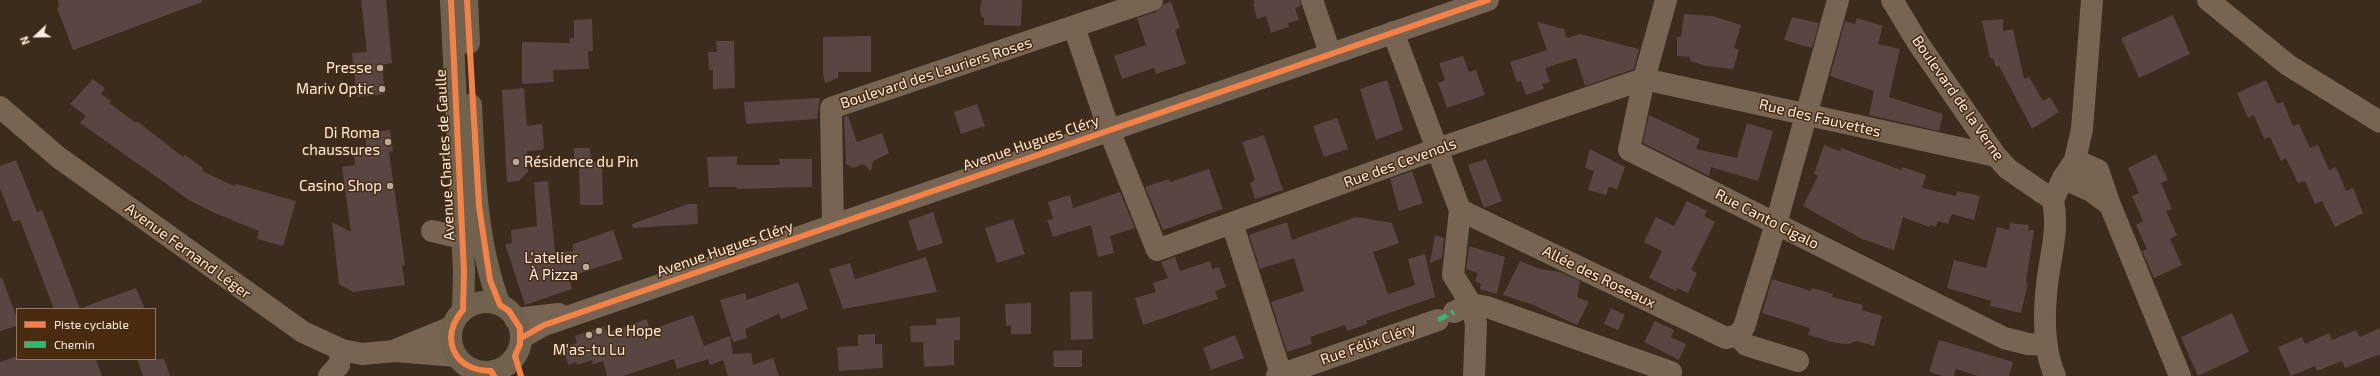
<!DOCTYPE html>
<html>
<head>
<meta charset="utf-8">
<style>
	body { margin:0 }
	#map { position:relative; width:2380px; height:376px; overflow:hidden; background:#3c2c1d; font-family:"Exo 2",sans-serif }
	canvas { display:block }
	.legend { position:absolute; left:16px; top:308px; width:140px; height:52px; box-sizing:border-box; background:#492b10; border:1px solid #907964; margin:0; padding:5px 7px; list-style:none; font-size:12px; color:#faede2 }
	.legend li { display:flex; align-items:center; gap:8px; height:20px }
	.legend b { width:20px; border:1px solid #907964 }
	.north { position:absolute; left:16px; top:16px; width:40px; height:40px; -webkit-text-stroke:3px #492b10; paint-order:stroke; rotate:248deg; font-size:11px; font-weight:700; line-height:16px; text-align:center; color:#faede2 }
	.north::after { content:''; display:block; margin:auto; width:14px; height:18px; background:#faede2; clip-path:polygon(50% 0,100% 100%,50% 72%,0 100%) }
</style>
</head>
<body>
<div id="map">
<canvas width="2380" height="376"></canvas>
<ul class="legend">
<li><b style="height:5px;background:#f48246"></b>Piste cyclable</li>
<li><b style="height:5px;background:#33b770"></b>Chemin</li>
</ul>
<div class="north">N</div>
</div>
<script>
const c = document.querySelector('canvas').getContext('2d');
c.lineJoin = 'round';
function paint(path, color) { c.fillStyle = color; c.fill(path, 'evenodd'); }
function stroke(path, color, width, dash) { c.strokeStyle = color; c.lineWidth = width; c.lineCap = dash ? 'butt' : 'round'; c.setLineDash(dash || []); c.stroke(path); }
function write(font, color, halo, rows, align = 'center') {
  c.font = font + ' "Exo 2",sans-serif'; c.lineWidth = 3; c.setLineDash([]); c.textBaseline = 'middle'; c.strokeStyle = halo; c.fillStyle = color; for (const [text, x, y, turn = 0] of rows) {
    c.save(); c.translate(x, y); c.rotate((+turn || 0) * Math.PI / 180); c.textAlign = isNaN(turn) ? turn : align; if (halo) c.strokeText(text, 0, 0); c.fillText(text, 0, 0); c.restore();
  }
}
const building = new Path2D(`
	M58,0H202V2L73,50L57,8L59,7Z
	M361,0H386L392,63L382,65L385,94L357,97L352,53L367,52Z
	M982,0H1022L1021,26L984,25V17H981L980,8Z
	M1254,0H1300L1301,6L1295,8L1299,20L1288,23L1289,27L1271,33L1266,16L1257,19L1253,3H1255Z
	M1171,2L1180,28L1175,30L1186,64L1156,74L1154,68L1122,79L1114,56L1146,45L1137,18L1156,12L1163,4Z
	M1684,14L1712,16L1741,25L1734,48L1739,50L1733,69L1706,66L1690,61V57L1677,56V37H1681Z
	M2173,15L2190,54L2139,78L2121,38Z
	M1792,17L1819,23L1812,48L1784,40Z
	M1857,18L1883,26L1878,44L1900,49L1889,97L1943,114L1939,131L1869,115L1874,91L1830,76L1845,21L1855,24Z
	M592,19L593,51H588L589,69L553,70L554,82L522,84V42L570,43L569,38H574V20Z
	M2003,19V31L2013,29L2024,79L2029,77L2043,101L2050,97L2059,112L2032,129L1999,66L1996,67L1993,58H1990L1982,21Z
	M1537,22L1564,29L1567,38L1580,34L1639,49L1634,69L1585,86L1576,58L1545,68L1550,82L1542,84L1544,89L1526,95L1521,81L1517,82L1510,62L1547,50Z
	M864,36H871V72H838V78L825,83L823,73V37Z
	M716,41H734L735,88L713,89V70H709L708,52H717Z
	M1463,56L1469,72L1476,70L1485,95L1447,108L1438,83L1445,80L1439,63Z
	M93,79L105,88L101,94L111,101L109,103L136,123L137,121L183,157L185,155L203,168L202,171L234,186L236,184L296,201L283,246L257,239L259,231L217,214L189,200L80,123L86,116L70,104Z
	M1387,80L1403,130L1376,140L1360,89Z
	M2266,80L2277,104L2283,102L2293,126L2299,124L2310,148L2318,145L2329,170L2336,167L2346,191L2353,188L2363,213L2335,227L2322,201L2315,204L2305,181L2298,183L2286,158L2281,161L2270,137L2264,139L2254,115L2248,118L2237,93Z
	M524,88L527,126L542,124L544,146L543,150L527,151L528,172L519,181L507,182L502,90Z
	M820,98L817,119L746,124L744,102Z
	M977,104L985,126L961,134L954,112Z
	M1649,115L1700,139L1696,149L1737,158L1747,123L1773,131L1758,181L1711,167L1709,176L1643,143Z
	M848,116L857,142L882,133L889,153L873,161L871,171L863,164L853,168L846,164L844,117Z
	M1337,118L1348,149L1324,157L1313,126Z
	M390,130L393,151L389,152L405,265H402L405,285L353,292L339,284L332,222L351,232L342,167L355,165L354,151L367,150L365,133Z
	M1264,135L1283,190L1255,199L1250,183L1255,180L1242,142Z
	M1824,145L1840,151L1841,148L1901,170L1902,167L1926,175L1922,188L1956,196L1957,191L1980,196L1974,220L1952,214L1948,224L1938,221L1936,227L1930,225L1929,227L1903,217L1894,250L1862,239L1803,206L1818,176L1814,174Z
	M574,148H590L591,162H602L603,205H580L579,165H574Z
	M1590,149L1625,167L1617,189L1609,187L1606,195L1588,190L1594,171L1585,168Z
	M2156,154L2168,180L2161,183L2172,209L2166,211L2177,235L2170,239L2182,265L2154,278L2142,251L2147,249L2136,225L2143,221L2132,196L2139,193L2128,168Z
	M737,156V165H780L779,159H812V187L737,189V187H709L707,157Z
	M1486,159L1502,201L1484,208L1468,165Z
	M16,160L37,212L42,210L80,309H54L20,220L13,222L0,188V166Z
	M1209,169L1223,209L1163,230L1145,187L1169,179L1170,182Z
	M1412,171L1423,203L1399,211L1390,179Z
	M548,181L555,252L573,251V244L613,230L623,259L568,277L572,289L525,305L505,244L512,243L511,230L537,226L534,182Z
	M1120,192L1135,228L1110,236L1114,253L1098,257L1091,225L1053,237L1047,220L1053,219L1048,202L1070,195L1073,208Z
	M1687,201L1707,211L1704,216L1715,222L1691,270L1697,273L1688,293L1677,288L1676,291L1649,278L1662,251L1644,242L1656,217L1674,226Z
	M688,204H697L698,224L633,228L632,224Z
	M933,212L943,243L918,251L908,221Z
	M1356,217L1392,223L1399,243L1373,252L1388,294L1415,285L1408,259L1425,254L1435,297L1366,321L1367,324L1347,331L1345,325L1310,337L1312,344L1287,352L1271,302L1304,291L1294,258L1260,269L1249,235L1287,222L1292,240Z
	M1013,219L1025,254L997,263L985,228Z
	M2010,223L2029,225L2028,230H2034L2026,282L2028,283L2021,313L1990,306L1991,301L1947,288L1954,260L1986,268L1997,227L2009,230Z
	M1435,235L1444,238L1442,258L1430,263Z
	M1469,246L1505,257L1497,294L1480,289L1481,284L1475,281L1478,273L1466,269Z
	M926,257L937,292L843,309L829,269L850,263L855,279Z
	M1175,257L1180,271L1210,261L1212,269L1219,267L1226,287L1215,291L1218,299L1143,325L1135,298L1156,292L1153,283L1168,278L1161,262Z
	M1520,261L1540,269L1560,272L1580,281L1577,297L1589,302L1577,325L1531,304L1503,295Z
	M2,277L17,319V326L0,331V278Z
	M1772,279L1811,291L1812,288L1833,294L1832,297L1863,305L1862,310L1882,316L1874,346L1857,341L1848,344L1836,343L1808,335L1810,328L1762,313Z
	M798,282L808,309L781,319L779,314L745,329L747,338L733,342L720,300L745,293L747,300Z
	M136,288L145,309H84V307Z
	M1092,291L1093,339L1071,340L1070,292Z
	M1031,303V334H1011V325L1006,326L1005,304Z
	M1611,308L1625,315L1618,330L1604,324Z
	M2232,313L2249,352L2198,376L2181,337Z
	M693,315L704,346L730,336L733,354L751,353L753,365L773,358L779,376H728L723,360L710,365L708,359L677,369L674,359L623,376H607L603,361L593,364L592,360L577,365L576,362L568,365L563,348L577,343L575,336L604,326L607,333L647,319L650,330Z
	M960,317V340H954V365L924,367L923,342H911L910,326L937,325L936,319Z
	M1655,321L1674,330L1671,337L1686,344L1679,360L1644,342Z
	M2380,328V354L2345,368L2342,361L2317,371L2315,366L2291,376L2278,347L2302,337L2305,344L2329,333L2332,340L2356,330L2360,337Z
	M875,334V344H882L883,368L839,371L837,347L858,346V335Z
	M1235,335L1244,358L1211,370L1203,348Z
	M1939,340L2013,362L2009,376H1978L1956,369L1954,376H1943L1929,372Z
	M1082,350V367H1054L1053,351Z
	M17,356V359H96L102,376H0V362Z
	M137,359H164L170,376H143Z`);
const minor = new Path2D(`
	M1312,0L1330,53
	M1666,0L1644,79L1629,150L2004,338L2028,344L2047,345
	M1892,0L1918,43L1996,156L2008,169L2053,200
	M2208,0L2288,65L2380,122
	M1074,27L1109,130L1157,250L1437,149L1644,79
	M1393,32L1460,210L1453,275L1471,304L1476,324L1474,376
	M1644,79L1996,156
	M0,107L58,157L303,332L342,350L362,354L395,351L456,356
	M2075,160L2098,170L2110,205L2180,376
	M2063,178L2091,191L2110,205
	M2053,200L2063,178L2075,160L2082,129L2092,0
	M2053,200C2058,224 2053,246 2049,270C2044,303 2041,344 2055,376
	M1460,210L1726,338L1738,335
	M1232,223L1281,374
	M833,225L831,108L1152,0
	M432,231L462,238
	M1454,312L1471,304L1487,307L1671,372
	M515,319L559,314
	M1738,335L1744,327L1776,224L1838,0
	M1738,335L1746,345L1798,361
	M521,338L544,325L1488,0
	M398,349L452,327
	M329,376L339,365L342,350
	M1277,376L1438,320`);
const major = new Path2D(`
	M451,0L464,272L463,310
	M467,0L469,43
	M471,105C474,169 476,245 500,305
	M451 337a35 35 0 1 1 70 0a35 35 0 1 1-70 0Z`);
const quiet = new Path2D(`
	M1438,320L1454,312`);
const cycleway = new Path2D(`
	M451,0L464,272L463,310C439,337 453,371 491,371L494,376
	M467,0L479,206L490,280L500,305L509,311L520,328V344L515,356L521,376
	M521,338L544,325L1488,0`);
const markers = [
	[380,68,4,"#b8a99d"],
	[382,89,4,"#b8a99d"],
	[388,142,4,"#b8a99d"],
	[516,162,4,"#b8a99d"],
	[390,186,4,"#b8a99d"],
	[586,267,4,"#b8a99d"],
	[599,331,4,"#b8a99d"],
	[589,335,4,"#b8a99d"]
];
const poiNames = [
	["Presse",372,68],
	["Mariv Optic",374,89],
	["Di Roma",380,133],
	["chaussures",380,150],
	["Résidence du Pin",524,162,"left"],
	["Casino Shop",382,186],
	["L'atelier",578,258],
	["À Pizza",578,275],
	["Le Hope",607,331,"left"],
	["M'as-tu Lu",589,350,"center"]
];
const streetNames = [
	["Boulevard des Lauriers Roses",936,73,-18],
	["Boulevard de la Verne",1958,98,55],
	["Rue des Fauvettes",1820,118,13],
	["Avenue Hugues Cléry",1031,143,-19],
	["Avenue Charles de Gaulle",445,155,-93],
	["Rue des Cevenols",1400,163,-20],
	["Rue Canto Cigalo",1767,219,27],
	["Avenue Hugues Cléry",725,249,-19],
	["Avenue Fernand Léger",188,251,36],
	["Allée des Roseaux",1599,277,26],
	["Rue Félix Cléry",1368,344,-19]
];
paint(building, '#594542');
stroke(minor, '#786453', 22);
stroke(major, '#70624d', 22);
stroke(quiet, '#33b770', 5, [10, 5]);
stroke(cycleway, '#f48246', 6);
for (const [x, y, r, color] of markers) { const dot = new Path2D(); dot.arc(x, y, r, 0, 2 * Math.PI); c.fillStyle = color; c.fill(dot); stroke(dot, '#492b10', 1.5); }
write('15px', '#faede2', '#492b10', poiNames, 'right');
write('15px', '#faede2', '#492b10', streetNames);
</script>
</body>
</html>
